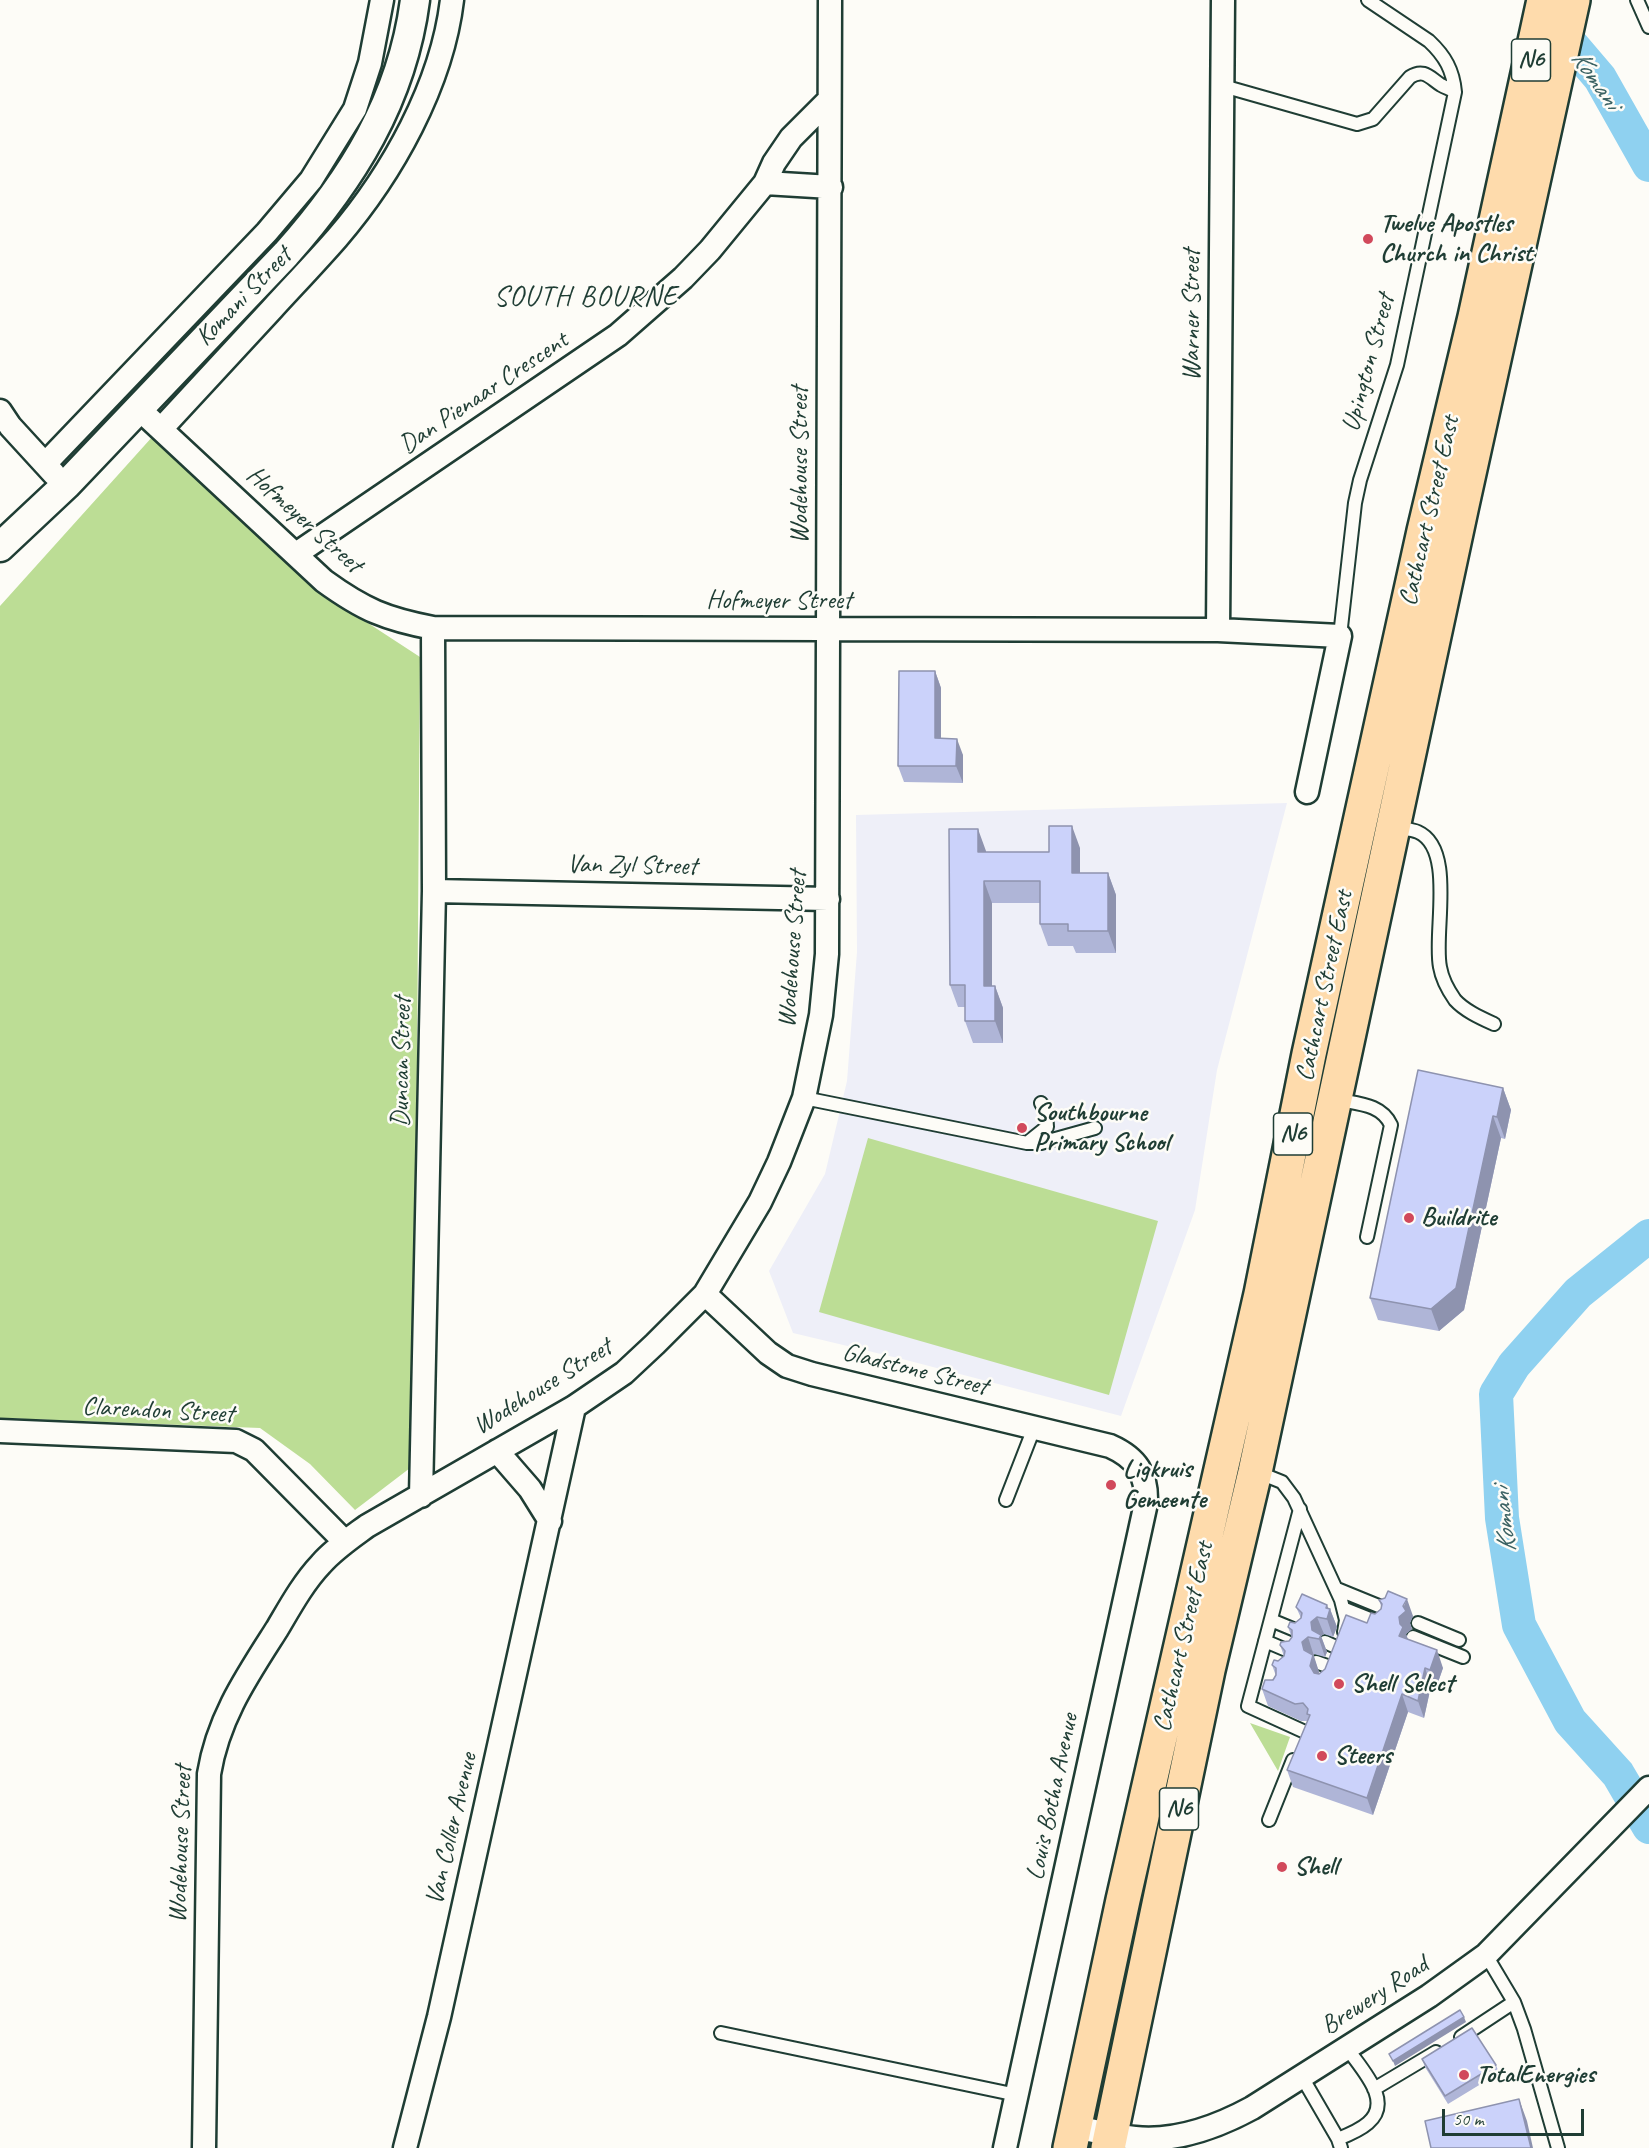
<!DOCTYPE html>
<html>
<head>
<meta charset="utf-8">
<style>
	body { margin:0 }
	#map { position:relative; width:1649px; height:2148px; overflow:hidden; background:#fdfcf7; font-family:Caveat,sans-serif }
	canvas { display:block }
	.scale { position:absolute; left:1442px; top:2109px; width:142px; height:27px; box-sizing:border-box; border:3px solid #1f3d34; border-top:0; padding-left:8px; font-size:18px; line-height:21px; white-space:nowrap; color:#1f3d34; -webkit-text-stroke:4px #fdfcf7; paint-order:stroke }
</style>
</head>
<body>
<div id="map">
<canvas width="1649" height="2148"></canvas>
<div class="scale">50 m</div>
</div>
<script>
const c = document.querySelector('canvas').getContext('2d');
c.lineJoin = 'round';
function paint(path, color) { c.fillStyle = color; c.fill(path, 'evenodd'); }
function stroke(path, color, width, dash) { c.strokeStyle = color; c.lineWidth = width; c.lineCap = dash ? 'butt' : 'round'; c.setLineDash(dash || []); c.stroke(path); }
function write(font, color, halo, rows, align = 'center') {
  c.font = font + ' Caveat,sans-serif'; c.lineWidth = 5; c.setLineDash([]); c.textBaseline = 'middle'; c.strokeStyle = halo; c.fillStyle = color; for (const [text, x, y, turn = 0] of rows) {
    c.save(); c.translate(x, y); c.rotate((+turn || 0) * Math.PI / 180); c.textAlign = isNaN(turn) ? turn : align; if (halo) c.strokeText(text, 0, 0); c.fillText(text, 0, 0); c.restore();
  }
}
const built = new Path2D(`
	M1287,803L1217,1070L1195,1210L1121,1416L906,1360L793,1333L769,1271L825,1174L847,1081L857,952L856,815Z`);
const green = new Path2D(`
	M153,436L325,595L420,657L414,1465L355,1510L310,1464L260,1428L0,1418V606Z
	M868,1138L1158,1221L1109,1395L819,1312Z
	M1250,1723L1290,1737L1278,1771Z`);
const river = new Path2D(`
	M1548,17L1600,78L1649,165
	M1649,1236L1578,1293L1514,1365L1496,1394L1502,1518L1519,1625L1570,1721L1618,1774L1649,1827`);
const service = new Path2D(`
	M1637,0L1649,27
	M1223,86L1357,124L1373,119L1410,77C1424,68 1430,78 1441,85C1446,88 1451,89 1455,92
	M1340,636L1355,503L1360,480L1397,365L1455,92C1453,70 1445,56 1429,41L1368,0
	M1395,827C1402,829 1411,829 1418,832C1456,849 1433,934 1440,967C1442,979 1448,990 1455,1000C1465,1011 1481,1018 1494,1024
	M804,1098L1027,1143H1041L1095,1128
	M1335,1099C1356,1104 1381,1103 1391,1125L1367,1237
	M1027,1143L1047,1127L1046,1112L1041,1103
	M1257,1472L1282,1482L1294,1498L1341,1600L1346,1620L1344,1632
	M1006,1500L1034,1428
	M1300,1509L1248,1706L1305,1732
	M1337,1589L1386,1609
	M1345,1609L1380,1623
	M1271,1620L1300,1632
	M1418,1623L1459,1640
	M1413,1637L1463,1657
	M1265,1641L1291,1652
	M1325,1642L1338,1648
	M1316,1662L1330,1667
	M1269,1820L1293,1760
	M1514,2002L1524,2029L1558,2148
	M721,2033L1017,2095
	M1461,2037L1514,2002L1486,1955
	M1302,2077L1338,2139L1341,2148
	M1374,2089L1436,2052
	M1338,2139C1348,2135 1360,2130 1368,2123C1394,2101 1361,2069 1347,2048`);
const minor = new Path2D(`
	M765,183L831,187
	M138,408L324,581C364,610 386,619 433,628L1218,630L1340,636L1307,792
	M0,411L10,426L54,474
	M161,429C198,389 235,349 272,309C294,285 316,262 337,238C392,174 442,85 452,0
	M45,464L267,232L311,180L355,109L370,63L382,0
	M296,554L618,335L683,278L710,250L765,183L774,163L791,138L829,100
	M1218,630L1223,0
	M434,891L828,899
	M705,1294L768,1353L787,1366L812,1374L1110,1446C1137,1458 1147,1474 1146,1503L1005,2148
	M0,1431L236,1441L254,1450L345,1542
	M497,1451L530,1489L550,1521
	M421,1496L434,891L433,628
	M1075,2127C1095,2131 1115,2136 1135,2138C1175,2142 1217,2127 1252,2108L1429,1996L1486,1955L1649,1788
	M204,2148L209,1774C218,1718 247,1676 277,1629C290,1607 303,1583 321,1564C334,1549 352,1537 367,1526L574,1407L624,1373L655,1344L705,1294L760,1202L779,1162L804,1098L821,1015L827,954L830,0
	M405,2148L439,2017L574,1407`);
const tertiary = new Path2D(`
	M0,547L66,485L286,254C352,180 402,100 415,0`);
const trunk = new Path2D(`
	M1070,2148L1123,1900L1261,1294L1309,1054L1424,531L1475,317L1544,0
	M1108,2148L1208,1670L1255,1472L1462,505L1573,0`);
const wall = new Path2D(`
	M935,671L941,688V739L963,755V783L904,782L898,766Z
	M1080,848V873H1108L1116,895V953H1076L1073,946H1048L1040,924V903H992V986H995L1003,1008V1043H973L965,1021V1007H958L950,985L986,851V852H1049Z
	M1503,1088L1511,1110L1505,1139L1501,1138L1464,1310L1439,1331L1378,1320L1370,1298Z
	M1379,1600L1413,1616L1410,1623L1412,1629L1406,1634L1408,1639L1443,1668L1436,1688L1431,1686L1424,1718L1408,1712L1373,1815L1293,1787L1287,1770L1308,1721H1301L1268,1706L1262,1689L1276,1676L1272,1665L1284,1656L1280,1645L1289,1641L1292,1638L1288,1627L1301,1618L1296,1607L1330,1609L1337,1627L1333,1637L1324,1634L1321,1636L1327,1652L1325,1657L1314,1654L1313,1655L1319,1672V1674L1325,1669L1375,1614L1381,1609V1606Z
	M1422,2059L1496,2065L1499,2073L1448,2104L1425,2067Z`);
const shadedWall = new Path2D(`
	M935,671L941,688V755L935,738Z
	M957,739L963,755V783L956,766Z
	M1072,826L1080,848V895L1072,873Z
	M978,829L986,851V874L978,852Z
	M1108,873L1116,895V953L1108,931Z
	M984,881L992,903V1008L984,986Z
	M995,986L1003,1008V1043L995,1021Z
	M1503,1088L1511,1110L1505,1139L1497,1117Z
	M1493,1116L1501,1138L1464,1310L1439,1331L1431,1309Z
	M1407,1599L1413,1616L1410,1623L1412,1629L1406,1634L1409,1644L1399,1636L1400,1624L1399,1617Z
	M1327,1605L1330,1612V1609L1337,1627L1333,1637L1327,1619L1326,1608Z
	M1317,1617L1324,1634L1321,1636L1327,1652L1325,1657L1319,1639L1312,1630L1311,1622Z
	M1308,1637L1319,1672L1316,1684L1302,1642Z
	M1437,1650L1443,1668L1436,1688L1430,1670Z
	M1425,1668L1431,1686L1424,1718L1418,1701Z
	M1402,1694L1408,1712L1373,1815L1367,1798Z
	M1464,2017L1466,2022L1395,2066L1393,2061Z
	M1519,2099L1527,2121L1533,2148H1531Z`);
const building = new Path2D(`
	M899,671H935V738L957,739L956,766H898Z
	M1049,826H1072V873H1108V931H1068V924H1040V881H984V986H995V1021H965V985H950L949,829H978V852H1049Z
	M1418,1070L1503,1088L1497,1117L1493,1116L1456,1288L1431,1309L1370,1298Z
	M1388,1591L1407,1599L1403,1606L1406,1611L1399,1617L1400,1624L1403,1627L1399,1636L1437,1650L1430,1670L1425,1668L1418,1701L1402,1694L1367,1798L1287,1770L1310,1715L1307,1714L1308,1709L1303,1703L1295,1704L1262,1689L1265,1680H1273L1276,1675V1668L1272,1665L1274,1660L1278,1661L1284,1656L1285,1651L1280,1645L1281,1642L1289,1641L1292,1637V1630L1288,1627L1290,1622L1295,1623L1301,1618L1302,1613L1296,1607L1302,1594L1327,1605L1326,1608L1330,1609L1327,1619L1317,1617L1311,1622L1312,1630L1321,1635L1319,1639L1308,1637L1302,1642L1304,1650L1313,1655L1310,1666L1314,1673L1319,1674L1325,1669L1346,1615L1367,1623L1371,1613L1375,1614L1381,1609L1382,1604L1379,1600L1385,1598Z
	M1460,2010L1464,2017L1393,2061L1389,2054Z
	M1472,2028L1496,2065L1445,2096L1422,2059Z
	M1519,2099L1531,2148H1431L1425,2121Z`);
const markers = [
	[1368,239,6,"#d1495b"],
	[1022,1128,6,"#d1495b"],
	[1409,1218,6,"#d1495b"],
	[1111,1485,6,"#d1495b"],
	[1339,1684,6,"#d1495b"],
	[1322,1756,6,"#d1495b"],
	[1282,1867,6,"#d1495b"],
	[1464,2075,6,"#d1495b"]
];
const shields = [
	[1531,60,39],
	[1293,1134,39],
	[1179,1809,39]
];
const shieldNames = [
	["N6",1531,60],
	["N6",1293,1134],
	["N6",1179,1809]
];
const poiNames = [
	["Twelve Apostles",1380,224],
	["Church in Christ",1380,254],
	["Southbourne",1034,1113],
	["Primary School",1034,1143],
	["Buildrite",1421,1218],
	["Ligkruis",1123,1470],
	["Gemeente",1123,1500],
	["Shell Select",1351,1684],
	["Steers",1334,1756],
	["Shell",1294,1867],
	["TotalEnergies",1476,2075]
];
const streetNames = [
	["Komani Street",244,297,-46],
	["Warner Street",1192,315,-90],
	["Upington Street",1369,363,-75],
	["Dan Pienaar Crescent",484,393,-34],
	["Wodehouse Street",800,465,-90],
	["Cathcart Street East",1430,511,-77],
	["Hofmeyer Street",304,520,42],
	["Hofmeyer Street",779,601],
	["Van Zyl Street",632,866,1],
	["Wodehouse Street",793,949,-86],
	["Cathcart Street East",1325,986,-78],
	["Duncan Street",402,1062,-89],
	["Gladstone Street",915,1370,14],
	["Wodehouse Street",543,1387,-32],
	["Clarendon Street",158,1411,3],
	["Cathcart Street East",1184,1637,-77],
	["Louis Botha Avenue",1053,1797,-78],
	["Van Coller Avenue",452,1829,-77],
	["Wodehouse Street",181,1844,-88],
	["Brewery Road",1375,1996,-33]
];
const waterNames = [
	["Komani",1595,80,55],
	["Komani",1505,1520,-96]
];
const quarterNames = [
	["SOUTH BOURNE",586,298]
];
paint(built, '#eeeff8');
paint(green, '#bcdd95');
stroke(river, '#8fd1f0', 34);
stroke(service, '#1f3d34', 16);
stroke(minor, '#1f3d34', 27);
stroke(tertiary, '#1f3d34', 33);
stroke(trunk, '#1f3d34', 38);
stroke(service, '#fdfcf7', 12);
stroke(minor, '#fdfcf7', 22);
stroke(tertiary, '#fdfcf7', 28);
stroke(trunk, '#fedbac', 33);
paint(wall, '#afb5d7');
paint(shadedWall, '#8e93af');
paint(building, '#cbd2fa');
stroke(building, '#8e93af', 1.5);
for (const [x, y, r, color] of markers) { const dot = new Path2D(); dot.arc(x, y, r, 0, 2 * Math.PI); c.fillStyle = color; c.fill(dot); stroke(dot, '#fdfcf7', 2); }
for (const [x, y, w] of shields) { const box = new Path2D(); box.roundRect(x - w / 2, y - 21, w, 42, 4.5); c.fillStyle = '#fdfcf7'; c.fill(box); stroke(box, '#1f3d34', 1.5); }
write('bold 24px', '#1f3d34', null, shieldNames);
write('bold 26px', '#1f3d34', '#fdfcf7', poiNames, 'left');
write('26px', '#1f3d34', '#fdfcf7', streetNames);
write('italic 27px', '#3b6263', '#fdfcf7', waterNames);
c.letterSpacing = '1.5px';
write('28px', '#1f3d34', '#fdfcf7', quarterNames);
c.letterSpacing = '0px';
</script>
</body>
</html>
